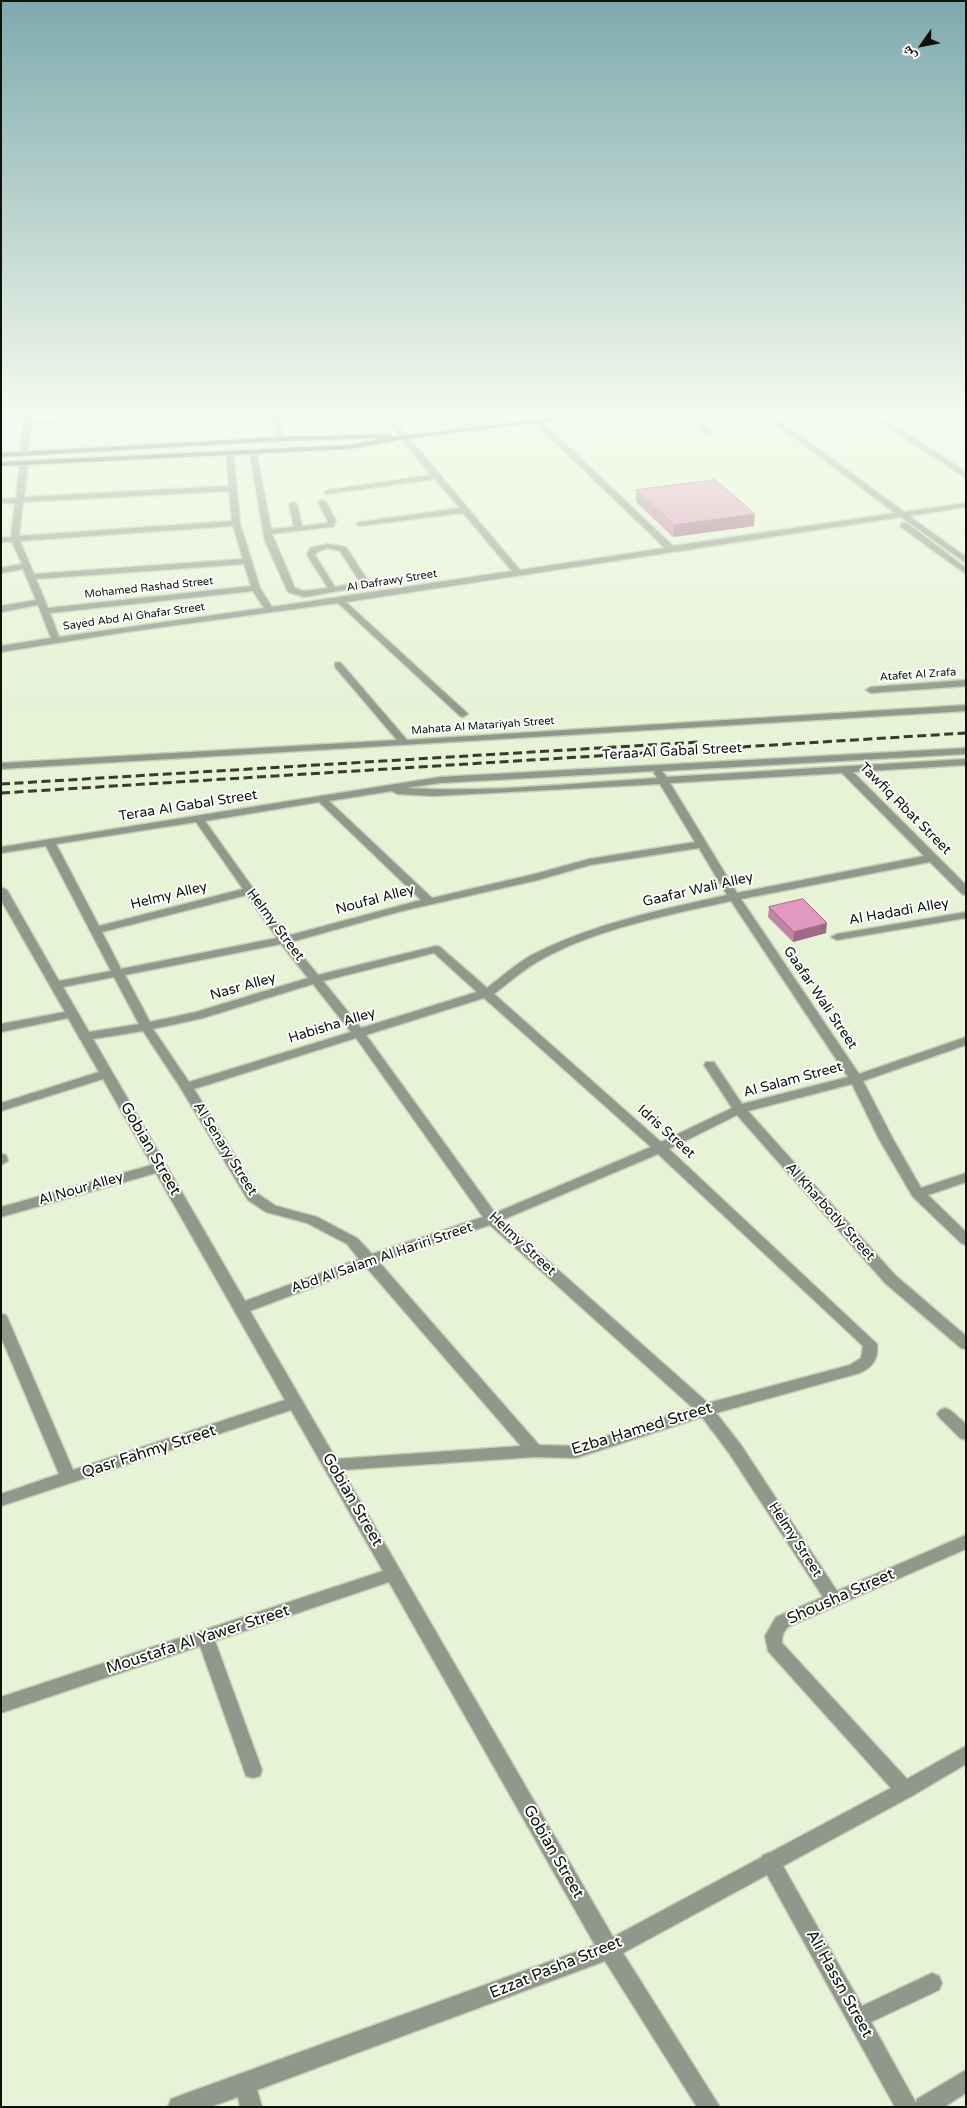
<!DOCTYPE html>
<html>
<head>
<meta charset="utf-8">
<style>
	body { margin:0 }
	#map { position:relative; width:967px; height:2108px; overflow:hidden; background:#e6f3d6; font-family:"Varela Round","Noto Naskh Arabic",sans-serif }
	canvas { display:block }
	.frame { position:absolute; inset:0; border:2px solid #0f1309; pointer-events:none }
	.north { position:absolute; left:897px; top:20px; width:50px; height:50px; -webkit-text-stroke:4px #fff; paint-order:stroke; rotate:237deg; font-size:14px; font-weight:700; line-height:20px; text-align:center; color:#0f1309 }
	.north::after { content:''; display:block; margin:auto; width:18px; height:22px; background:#0f1309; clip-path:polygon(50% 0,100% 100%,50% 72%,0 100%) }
</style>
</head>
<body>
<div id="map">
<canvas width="967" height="2108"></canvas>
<div class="frame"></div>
<div class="north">ش</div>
</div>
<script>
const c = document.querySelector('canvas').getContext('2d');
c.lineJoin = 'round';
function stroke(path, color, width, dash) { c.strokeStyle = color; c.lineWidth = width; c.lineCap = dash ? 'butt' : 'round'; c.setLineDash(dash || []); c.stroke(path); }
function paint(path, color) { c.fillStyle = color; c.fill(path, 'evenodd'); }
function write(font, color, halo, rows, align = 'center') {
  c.font = font + ' "Varela Round",sans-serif'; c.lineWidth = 4; c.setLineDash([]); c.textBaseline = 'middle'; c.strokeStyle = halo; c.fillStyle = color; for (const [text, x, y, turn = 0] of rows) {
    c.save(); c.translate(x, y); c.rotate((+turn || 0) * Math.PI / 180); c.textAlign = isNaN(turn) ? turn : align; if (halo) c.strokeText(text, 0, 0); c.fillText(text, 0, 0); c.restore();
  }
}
const minor = new Path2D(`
	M24,417H32L31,421L113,417L31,425L28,453L24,455L20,453Z
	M271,417H278L284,441L277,439Z
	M384,417H391L520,570L665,548L529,417H537L673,546L895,513L767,417H775L904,512L966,503V507L909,516L966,557V563L901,517L346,602L466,712L468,714L463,717L460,716L338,603L126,632L1,652V646L51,638L38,605L1,612V606L36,600L23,569L1,573V568L22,564L12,542H1V538L11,537L15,503H1V499L16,498L20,463L24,461L28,463L24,497L229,486L226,452L233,450L240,523L260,588L272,607L512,571L463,513L360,526L356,524L360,522L460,508L435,479L326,494L325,492L329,490L431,475ZM229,491L232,521L19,536L23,502ZM233,526L243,559L34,574L20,541ZM244,564L251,586L48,608L36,579ZM253,591L264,608L59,637L50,613Z
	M686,417H694L714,434L707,436Z
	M873,417H881L966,472V478Z
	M249,449L256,451L271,529L294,527L289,504L293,502L297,504L302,526L327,523L328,521L318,502L322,500L326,502L336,521L333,527H330L272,534L295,588L304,591L328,588L307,555L310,548L328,544L346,547L368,581L367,586L304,597L288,592L265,541ZM328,548L340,551L360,582L335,587L315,555L317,552Z
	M901,523H907L966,568V574L901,527Z
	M338,662L341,663L407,740L966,705V711L1,769V763L397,740L335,667V663Z
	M966,680V686L871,693L866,690L871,687Z
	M966,748V754L662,771L667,777L966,759V765L853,772L966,885V895L962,894L930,862L741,899L859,1074L966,1037V1045L863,1081L893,1139L921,1188L966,1173V1182L928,1195L966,1232V1245L961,1243L913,1197L879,1139L852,1084L748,1111L895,1275L966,1336V1349L961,1348L885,1283L737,1115L669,1149L877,1344C879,1358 873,1367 860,1373L716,1413L741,1445L837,1591L966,1535V1549L788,1627C783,1632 782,1636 782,1643L907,1779L966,1746V1764L912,1796L783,1866L862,2006L932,1973L939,1976L942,1983L939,1990L871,2022L916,2103L917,2099L966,2070V2093L944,2107H895L767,1875L623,1953L720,2107H697L605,1961L257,2090L262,2107H240L238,2097L210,2107H168L171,2099L179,2096L595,1945L389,1582L215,1641L262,1770L260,1776L253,1778L246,1776L244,1770L200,1646L1,1713V1697L383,1571L291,1410L1,1506V1494L59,1474L1,1337V1314L6,1315L8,1319L73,1470L285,1400L156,1173L1,1217V1207L152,1165L103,1079L1,1111V1103L99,1072L68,1018L1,1032V1024L65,1012L1,900V887L7,890L59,981L111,971L46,846L1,853V847L440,777ZM655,771L654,773L657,778C574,783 489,793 406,788L440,783ZM842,773L924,856L737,893L670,783ZM660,784L695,842L589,859L535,874L432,898L329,801L392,791L397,794L434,796ZM319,802L421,900L287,936L205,821ZM196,822L243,889L99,926L56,844ZM699,848L727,895C660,910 591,924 530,956C515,965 501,977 487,988L440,947L436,946L318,975L291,942L402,911L538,880L590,865ZM247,895L277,938L121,969L102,932ZM731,901L848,1077L742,1104L714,1062H706L704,1065L732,1108L661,1142L494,994C508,983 522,971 537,962C594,929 668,915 731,901ZM281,944L308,978L196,1012L150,1022L125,975ZM434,953L477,992L361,1028L323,981ZM114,977L139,1024L89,1032L63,987ZM313,984L351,1032L189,1082L153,1029L203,1018ZM484,998L651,1147L495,1213L366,1035ZM143,1031L180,1087L248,1200L266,1212L307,1223L347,1244L359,1259L245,1301L93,1039ZM356,1038L483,1217L372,1254L357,1238L317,1217L276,1206L258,1194L194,1089ZM658,1154L863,1346L861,1358L850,1365L708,1403L502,1220ZM490,1225L693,1408L576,1446L539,1445L379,1262ZM366,1267L521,1446L336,1459L250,1311ZM702,1417L729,1453L823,1597L776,1617L765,1636L768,1651L891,1788L771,1852L763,1855L762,1857L613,1937L342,1470L535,1457L576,1458Z
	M966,912V918L837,940L831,937L837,934Z
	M1,1154L6,1155L8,1161L1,1165Z
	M945,1408L950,1410L966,1424V1440L960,1438L940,1418L937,1414L940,1410Z`);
const major = new Path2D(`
	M557,417H582L405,439L350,449L1,466V462L350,445L386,438L281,441L1,457V453L281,437L390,434L393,437Z`);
const rail = new Path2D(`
	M1,784L699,742
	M1,793L966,733`);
const wall = new Path2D(`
	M636,490L754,526L673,537L636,502Z
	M769,907L826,933L793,942L768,917Z`);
const shadedWall = new Path2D(`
	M755,514L754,526L673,537L674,525Z
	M827,923L826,933L793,942L794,932Z`);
const building = new Path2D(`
	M715,480L755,514L674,525L636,490Z
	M803,899L827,923L794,932L769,907Z`);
const farStreetnames = [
	["Al Dafrawy Street",392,581,-9],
	["Mohamed Rashad Street",149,588,-6],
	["Sayed Abd Al Ghafar Street",134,617,-8],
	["Atafet Al Zrafa",918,675,-4],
	["Mahata Al Matariyah Street",483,726,-4]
];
const streetNames = [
	["Teraa Al Gabal Street",672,752,-3],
	["Teraa Al Gabal Street",188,806,-9],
	["Tawfiq Rbat Street",905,809,45],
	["Gaafar Wali Alley",698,890,-13],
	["Helmy Alley",169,896,-14],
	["Noufal Alley",375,900,-15],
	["Al Hadadi Alley",899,912,-10],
	["Helmy Street",275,925,53],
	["Nasr Alley",243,987,-16],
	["Gaafar Wali Street",820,998,56],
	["Habisha Alley",332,1026,-17],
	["Al Salam Street",793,1080,-15],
	["Idris Street",666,1132,42],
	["Al Senary Street",225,1149,58],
	["Al Nour Alley",81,1189,-16],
	["Al Kharbotly Street",830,1212,48],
	["Helmy Street",522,1244,43],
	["Abd Al Salam Al Hariri Street",382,1258,-19],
	["Helmy Street",795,1540,57]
];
const nearStreetnames = [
	["Gobian Street",150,1149,60],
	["Ezba Hamed Street",642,1429,-17],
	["Qasr Fahmy Street",149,1452,-18],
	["Gobian Street",352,1500,60],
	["Shousha Street",841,1597,-24],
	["Moustafa Al Yawer Street",198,1640,-18],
	["Gobian Street",553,1852,60],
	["Ezzat Pasha Street",556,1968,-22],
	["Ali Hassn Street",839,1984,61]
];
stroke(minor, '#c4cfb5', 3);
stroke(major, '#c4cfb5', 3);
paint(minor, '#91978b');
paint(major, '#48513c');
stroke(rail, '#363c2e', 3, [9, 4.5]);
paint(wall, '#c284a5');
paint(shadedWall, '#9e6b86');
paint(building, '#e199c0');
stroke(building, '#9e6b86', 1);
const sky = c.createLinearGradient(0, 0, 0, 713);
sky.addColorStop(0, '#7eaaae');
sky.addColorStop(0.58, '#f4faed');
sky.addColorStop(1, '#f4faed00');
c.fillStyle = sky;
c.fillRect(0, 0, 967, 713);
write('11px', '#0f1309', '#fff', farStreetnames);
write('14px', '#0f1309', '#fff', streetNames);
write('16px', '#0f1309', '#fff', nearStreetnames);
</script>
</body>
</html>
